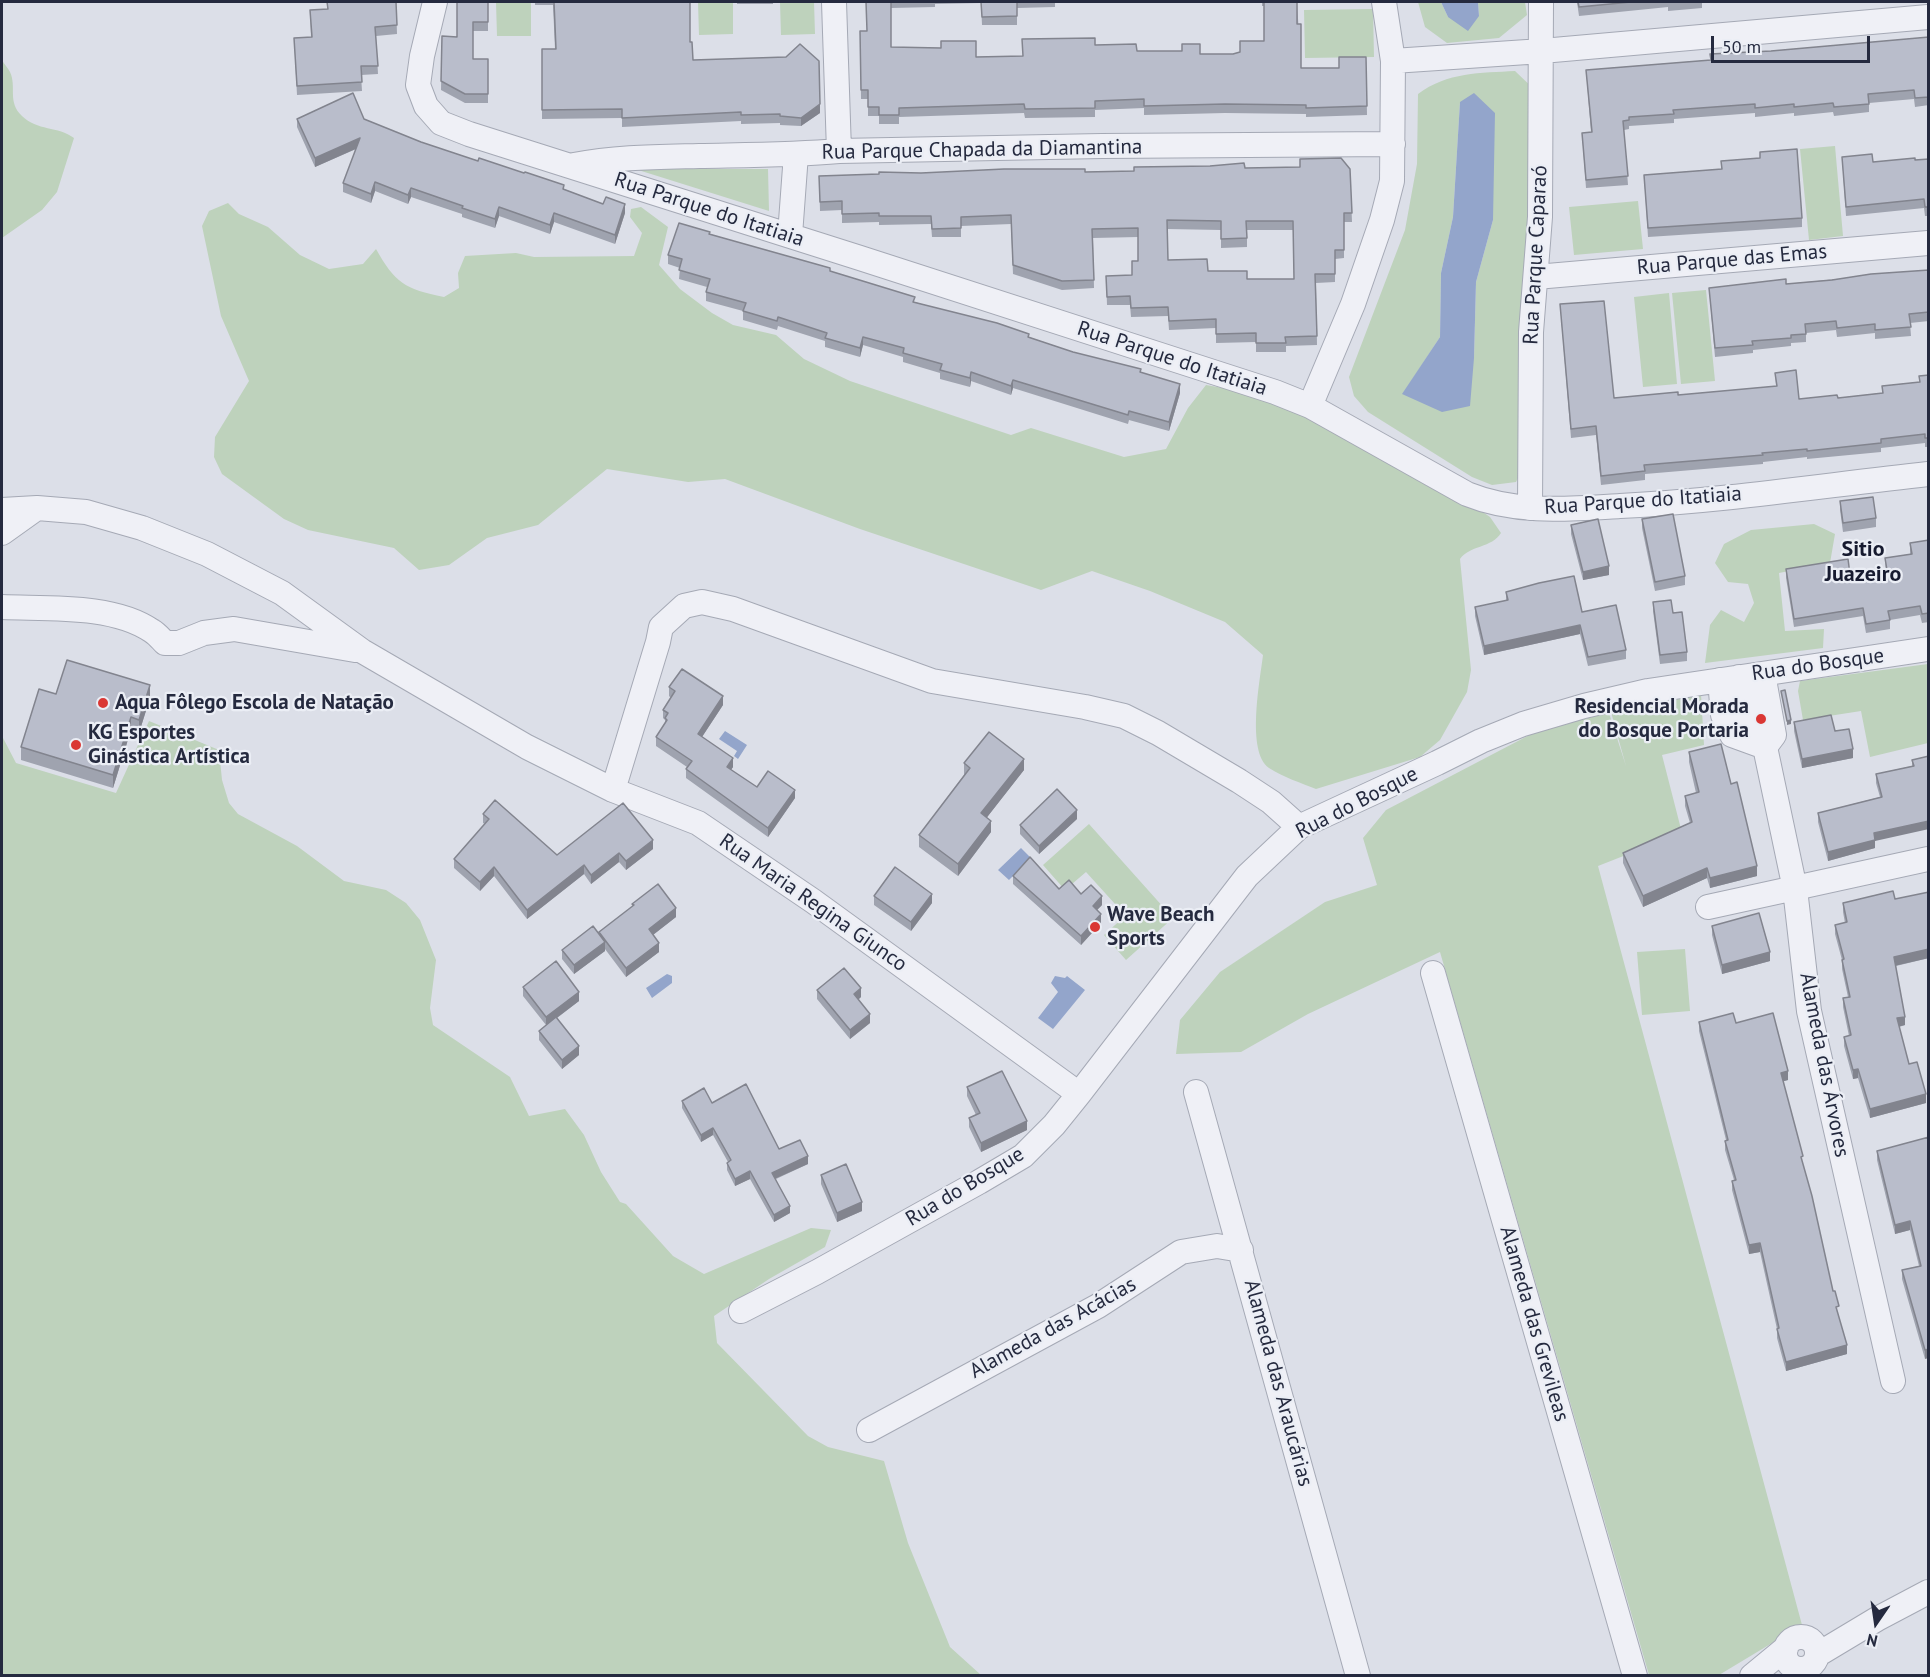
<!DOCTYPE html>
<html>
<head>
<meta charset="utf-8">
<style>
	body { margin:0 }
	#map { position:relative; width:1930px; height:1677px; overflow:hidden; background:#dcdfe8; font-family:"PT Sans",sans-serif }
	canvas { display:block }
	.frame { position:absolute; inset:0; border:3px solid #252a3f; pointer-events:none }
	.north { position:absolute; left:1846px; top:1593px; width:60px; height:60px; -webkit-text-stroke:4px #ebeef5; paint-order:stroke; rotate:193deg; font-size:16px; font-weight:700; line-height:24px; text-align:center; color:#252a3f }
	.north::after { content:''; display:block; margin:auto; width:21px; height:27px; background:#252a3f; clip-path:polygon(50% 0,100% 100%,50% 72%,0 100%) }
	.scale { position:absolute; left:1711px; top:36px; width:159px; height:27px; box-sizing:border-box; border:3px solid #252a3f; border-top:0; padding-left:8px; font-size:18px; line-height:21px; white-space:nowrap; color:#252a3f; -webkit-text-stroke:4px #ebeef5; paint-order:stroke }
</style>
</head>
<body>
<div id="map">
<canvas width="1930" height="1677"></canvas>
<div class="frame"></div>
<div class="north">N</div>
<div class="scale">50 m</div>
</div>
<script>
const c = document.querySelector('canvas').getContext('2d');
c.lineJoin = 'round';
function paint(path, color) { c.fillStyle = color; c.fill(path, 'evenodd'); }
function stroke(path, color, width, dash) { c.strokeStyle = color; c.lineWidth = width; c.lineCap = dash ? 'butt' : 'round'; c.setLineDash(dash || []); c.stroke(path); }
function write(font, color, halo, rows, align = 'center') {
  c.font = font + ' "PT Sans",sans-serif'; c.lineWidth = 4.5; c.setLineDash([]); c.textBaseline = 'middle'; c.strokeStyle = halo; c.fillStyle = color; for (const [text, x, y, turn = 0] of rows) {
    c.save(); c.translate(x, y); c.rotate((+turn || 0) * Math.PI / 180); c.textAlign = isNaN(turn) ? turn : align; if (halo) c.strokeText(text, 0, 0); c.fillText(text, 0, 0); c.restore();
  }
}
const green = new Path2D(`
	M496,2H531V36H497Z
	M698,2H733V34L699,35Z
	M780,2H814L815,34L781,35Z
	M1418,2H1441L1448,17L1479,16L1478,2H1525L1527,15L1499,38L1447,43L1425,27Z
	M1373,9L1374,57L1305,58L1304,10Z
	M2,60C4,64 8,68 10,72C17,87 7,102 22,116C37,131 58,126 74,138L57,192L42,210L2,238Z
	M1515,71L1537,92L1527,460L1516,482L1492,485L1472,477L1368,412L1354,396L1349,377L1405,230L1417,164L1418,94C1447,72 1481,73 1515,71ZM1460,102L1493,220L1476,282L1474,358L1403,394L1440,337L1441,273L1453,217Z
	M1835,146L1843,236L1809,240L1800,149Z
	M635,169H768L769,211Z
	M1638,201L1643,249L1574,255L1569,207Z
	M228,203L239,214L268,227L300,255L329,269L363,264L376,249C395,283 405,289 444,297L459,288L458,273L465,256L516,253L534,257L634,256L642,233L630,217L631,209L641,207L668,227L659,265L680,289L712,313L733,325L776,335L804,359L850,381L1011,435L1031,428L1124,457L1166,449L1188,408L1206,385L1235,390L1343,429L1445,486L1490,517L1501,533C1492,548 1470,545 1460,559L1471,670L1467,692L1440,740L1420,757L1316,789C1301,783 1283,777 1269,768C1246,752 1260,680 1263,655L1225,622L1150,591L1092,571L1041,590L860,529L725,479L688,482L607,469L538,525L487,538L449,565L419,570L394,548L308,530L284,519L222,474L214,457L215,437L249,381L221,316L202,226L209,211Z
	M1706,290L1715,381L1681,384L1672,293Z
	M1669,293L1677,384L1643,387L1634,297Z
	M1814,524L1835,534L1830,563L1779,573L1785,631L1824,629L1823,648L1705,663L1710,625L1721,610L1744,622L1754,603L1748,584L1728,582L1715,563L1724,544L1751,530Z
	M1928,664V743L1870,757L1861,711L1803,720L1798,691L1800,681Z
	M1701,694L1704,745L1662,755L1682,833L1598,866L1802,1625L1719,1675H1649L1440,952L1308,1014L1241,1052L1176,1054L1180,1020L1220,972L1325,902L1377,885L1363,838L1386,810L1539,730L1609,713L1626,766L1611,712L1664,698Z
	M149,721L219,750L222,780L229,803L238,814L297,846L344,881L386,890L406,903L420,920L436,960L430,1008L433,1025L510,1077L529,1116L565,1109L584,1135L601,1172L620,1202L626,1204L673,1256L704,1274L811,1228L831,1230L825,1247L769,1279L714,1316L717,1343L808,1436L828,1447L884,1461L908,1543L950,1647L981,1675H2V736L16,763L116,793Z
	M1089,824L1173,918L1126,960L1104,935L1137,905L1125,915L1086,872L1065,890L1043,865Z
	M1685,949L1690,1011L1642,1015L1637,952Z`);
const water = new Path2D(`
	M1441,2H1478L1479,16L1468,31L1448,17Z
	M1474,93L1495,113L1493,220L1476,282L1474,358L1470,406L1442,412L1402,394L1440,337L1441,273L1453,217L1460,102Z
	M725,731L747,745L738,759L734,756L737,751L719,739Z
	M1021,848L1031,858L1009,880L998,870Z
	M667,974L672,976V983L652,998L646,988Z
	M1055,976L1065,978L1067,976L1085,990L1053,1029L1038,1018L1058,992L1051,983Z`);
const minor = new Path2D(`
	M435,2L422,56L418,85L426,106L441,123L469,134L860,258L1275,392L1310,406L1467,494C1516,514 1568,509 1620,506C1723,501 1826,485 1928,474
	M834,2L839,151
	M1393,61L1542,51L1928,17
	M574,165C616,157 657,157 699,156C746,155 793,155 839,151L1102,146L1393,144
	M790,235L796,154
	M1536,277L1928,243
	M1310,406L1353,304L1382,220L1392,181L1393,61L1384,2
	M1530,508L1531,332L1540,217L1541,2
	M2,510L37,508L86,512L142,528L207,554L282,593L362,651L527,747L613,790L698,823L813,901L1079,1094
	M2,533L37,508
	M2,607C47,609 113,604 152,631C157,634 161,639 165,643H179L204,633L234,629L355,650
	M1763,674L1774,735L1765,747
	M1739,677L1749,723L1765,747L1795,889L1809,1011L1893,1381
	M1720,680L1723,715L1732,735L1765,747
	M613,790L658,642L661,627L684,606L702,602L733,609L932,681L1085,707L1124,716L1158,733L1239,781L1271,802L1299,827
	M1708,907L1928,859
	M1433,973L1635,1676
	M1196,1092L1358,1676
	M741,1311L817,1272L979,1182L1023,1156L1054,1125L1079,1094L1247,876L1299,827L1437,763L1481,741L1523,724L1584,706L1648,691L1928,649
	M869,1430L1098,1306L1181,1252L1217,1246L1241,1250
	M1785 1653a16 16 0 1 1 32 0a16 16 0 1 1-32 0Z
	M1817,1655L1877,1619L1928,1592
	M1752,1676L1786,1648`);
const wall = new Path2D(`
	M327,2H396L397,34L376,36L378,74L361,75L362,91L297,95L294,38L311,37L310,10L327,9Z
	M488,2V31H473V59H488V103H465L441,90L442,36L457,37Z
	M535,2H690V42L693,60L820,113L801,126L780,125V123L741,124V121L622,127V118L542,119V49H555L553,5H535Z
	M737,2H773V4H737Z
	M866,2H1055V7L1017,8V25H982L981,3L935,4V7L891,8V47L976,57L1022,56L1095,45L1137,51L1200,54H1233L1240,52L1264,41V6H1262V2H1297L1301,68H1339L1366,57L1367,115L1306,117V114L1225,113L1144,115V108L1095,110V117L1025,118L1024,113L899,117V124H879V116H868V99H861L860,31H867Z
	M1577,2H1702V8L1668,11V7L1579,16Z
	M1929,37V105L1915,107L1914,99L1869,103V112L1834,116L1833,112L1794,116V113L1755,117V113L1674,119V123L1629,126V129L1624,130L1628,185L1586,188L1582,133L1591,132L1586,70L1710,60L1771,51Z
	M297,119H364L421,142L564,189L625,213L615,244L554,222L550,234L499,216L495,228L462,217V214L411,197L408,204L375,191L371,203L343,192V183L356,149L315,167L297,127Z
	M1760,152L1802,218V227L1648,237L1644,175L1721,169V161L1760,158Z
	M1842,157L1873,162L1929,159V216H1925L1924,208L1846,216Z
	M1245,168L1350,169L1352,222H1344V258L1335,259V282L1316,283L1317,345L1286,346V352H1256V342L1216,343V328L1169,330L1168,316L1131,317L1130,305H1107L1106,276L1132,275L1138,261V237L1093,238L1094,288L1062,290L1013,274L1011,224L961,226V237H932L931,224L879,225V222L842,223V210L820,211L819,176L921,173L1085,172ZM1167,229L1221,230V248L1247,247V230H1293L1294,279H1247L1208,271L1168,260Z
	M710,234L830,271L915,302L1029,337L1073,352L1141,373L1180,393L1169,431L1129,420L1128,424L1013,388L1011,395L971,381L970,387L940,379V373L903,362V357L863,345L860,357L825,347V341L778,326L777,330L743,320V311L706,301V292L707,287L679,279L680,268L668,264V255Z
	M1929,270V321L1910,323L1911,336L1875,339V333L1837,337L1836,330L1806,333V342L1791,343V346L1753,350V353L1715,357L1709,288L1786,284Z
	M1560,304L1614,398L1678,395L1776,386L1775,373L1799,399L1838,398L1882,393V386L1919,382V376L1929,375V447H1925V443L1881,448V452L1807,459V457L1763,462V464L1645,474V480L1601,485L1596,435L1571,438Z
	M1840,501L1876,518V527L1843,532L1840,510Z
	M1642,519L1685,576V585L1655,591L1642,528Z
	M1571,525L1609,575L1583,580L1571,534Z
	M1929,540V622L1922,623L1920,615L1890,620V629L1866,633L1863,616L1794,627L1786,578V569L1851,582L1886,577L1885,558L1910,554V543Z
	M1506,592L1582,612L1626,650V659L1588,666L1580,634L1484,655L1475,616V607L1506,601Z
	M1653,602L1673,613L1687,652V661L1660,664L1653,611Z
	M669,687L723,705L702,737L733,767L731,770L757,787L795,798L768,837L686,778V769L687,767L656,746V737L665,723V720L663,718V710L671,698L669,696Z
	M56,694L150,698L139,733L131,730L113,788L21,760V747Z
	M1794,722L1835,731L1853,758L1802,768L1794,731Z
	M1689,752L1731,784L1757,876L1710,888L1707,878L1643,907L1623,863V853L1690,823L1685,806V796L1696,793L1689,762Z
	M1929,756L1875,841V848L1828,861L1818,822V813L1880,797L1876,783V774L1912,766V760Z
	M964,763L1024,770L987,817L991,832L958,876L919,847V835L964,775Z
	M483,814L557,855L653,849L626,870L619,862L591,884L584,874L527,919L494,876L480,891L454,868V859L485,824L483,823Z
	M1077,819L1039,854L1020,834V825Z
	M1013,876L1059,889L1081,894L1102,905L1097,910L1101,923L1081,945L1013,884Z
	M874,896L932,903L911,931L874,905Z
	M1895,899L1929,958L1896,966L1905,1025L1899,1027L1909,1064L1926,1103L1870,1118L1858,1078L1853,1079L1844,1046V1037L1849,1036L1843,1007V998L1848,997L1842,969V960L1835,934V925L1845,923L1843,912V903Z
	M632,904L676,917L653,935L659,952L626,977L605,949V951L574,974L562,959V950L599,934V932L632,907Z
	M1712,926L1770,961L1722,974L1712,935Z
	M523,987L579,1001L557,1018L579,1055L562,1069L539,1040V1031L546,1025L523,996Z
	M817,990L861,997L858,1000L870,1023L850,1039L817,999Z
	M1699,1022L1736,1023L1788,1080L1783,1081L1847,1354L1786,1371L1777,1338V1329L1760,1252L1749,1254L1732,1190V1181L1734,1180L1725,1150V1141L1726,1140L1699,1031Z
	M967,1087L1027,1130L981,1152L969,1127V1118L976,1115L967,1096Z
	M682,1101L712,1103L779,1149L808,1164L776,1179L790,1213L774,1222L750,1179L735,1186L727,1170V1163L728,1162L713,1135L701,1142L682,1108Z
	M1929,1137L1925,1359L1902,1279V1270L1919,1266L1910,1230L1895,1234L1877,1160V1151Z
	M821,1175L862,1211L837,1222L821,1184Z`);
const shadedWall = new Path2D(`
	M820,104V113L801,126V118Z
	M360,138V147L315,167V158Z
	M375,182V191L371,203V194Z
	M411,188V197L408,204V195Z
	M625,204V213L615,244V235Z
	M499,207V216L495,228V219Z
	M554,213V222L550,234V225Z
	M863,337V345L860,357V348Z
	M971,372V381L970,387V378Z
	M1013,380V388L1011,395V386Z
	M1180,384V393L1169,431V422Z
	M1609,566V575L1583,580V572Z
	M1580,625V634L1484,655V646Z
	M150,685V698L139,733V720Z
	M723,696V705L698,743V734Z
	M131,717V730L113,788V775Z
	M1791,720V724L1787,725V721Z
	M1853,749V758L1802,768V759Z
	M733,758V767L727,776V767Z
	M1024,759V770L981,825V813Z
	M795,790V798L768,837V828Z
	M1077,810V819L1039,854V846Z
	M991,821V832L958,876V864Z
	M1929,821V829L1875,841V848L1828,861V852L1874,833Z
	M653,840V849L626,870V861Z
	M619,853V862L591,884V875Z
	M584,865V874L527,919V910Z
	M1757,866V876L1710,888V878Z
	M494,867V876L480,891V882Z
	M1707,868V878L1643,907V896Z
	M932,894V903L911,931V922Z
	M1102,896V905L1093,914V906Z
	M676,908V917L649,938V929Z
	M1101,914V923L1081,945V936Z
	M605,942V951L574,974V965Z
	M659,943V952L626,977V968Z
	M1929,949V958L1894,966V957Z
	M1770,952V961L1722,974V965Z
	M861,988V997L854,1003V994Z
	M579,992V1001L546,1026V1017Z
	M870,1014V1023L850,1039V1030Z
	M1905,1017V1025L1897,1027V1018Z
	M579,1046V1055L562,1069V1060Z
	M1858,1069V1078L1853,1079V1070Z
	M1788,1071V1080L1781,1082V1073Z
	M1926,1094V1103L1870,1118V1109Z
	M1027,1121V1130L981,1152V1143Z
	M713,1128V1135L701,1142V1135Z
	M808,1156V1164L772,1180V1173Z
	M750,1171V1179L735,1186V1179Z
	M862,1202V1211L837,1222V1213Z
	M790,1206V1213L774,1222V1215Z
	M1910,1221V1230L1895,1234V1225Z
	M1760,1243V1252L1749,1254V1245Z
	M1847,1345V1354L1786,1371V1362Z
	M1929,1349V1358L1925,1359V1350Z`);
const building = new Path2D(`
	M327,2H396L397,25L375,27L378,66H361L362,82L297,86L294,38L312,37L310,10L328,9Z
	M457,2H488V22H473V59H488V94H465L441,81L442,36L457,37Z
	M554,2H690V42H692L693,60L786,57L800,44L819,61L820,104L801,118L780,116V114L741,115V112L622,118V109L542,110V49H556Z
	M866,2H891V47L941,48V41H976V57L1023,56L1022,39L1095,38V45L1136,44L1137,51H1182V44H1200V54H1233L1240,52V41H1264V2H1297V24H1301V68H1339V57H1366L1367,106L1306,108V105L1225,104L1144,106V99L1095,101V108L1025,109L1024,104L899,108V115H879V107H868V90H861L860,31H867Z
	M981,2H1017V16L982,17Z
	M1578,2H1631L1579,7Z
	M1929,37V97L1915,98L1914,90L1868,94L1869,104L1834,107L1833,103L1794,107V104L1755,108V104L1673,110L1674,114L1629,117V120L1623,121L1628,176L1586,180L1582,133L1592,132L1586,70L1711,60L1710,54L1771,51Z
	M353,93L364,119L421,142L478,161L479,158L524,173L525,172L564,185L563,189L603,204L606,197L625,204L615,235L554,213L550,225L499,207L495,219L462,208L463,206L411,188L408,195L375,182L371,194L343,183L360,138L315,158L297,119Z
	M1797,149L1802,218L1648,228L1644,175L1722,169L1721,161L1760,158V152Z
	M1872,154L1873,162L1915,158V160L1929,159V207H1925L1924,199L1846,207L1842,157Z
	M1341,158L1350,169L1352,213H1344V250H1335V274H1315L1317,336L1285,337L1286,343H1256V333L1216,334V319L1169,321L1168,307L1131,308L1130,296L1107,297L1106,276L1132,275V261H1138V228L1092,229L1094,280L1062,281L1013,265L1011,215L961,217V228L932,229L931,216H879V213L842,214V201L820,202L819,176L879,174V172L921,173L1004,169H1085V172L1134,171V167L1210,166L1244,163L1245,168L1300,167V159ZM1167,220L1221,221V239L1247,238L1246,221H1293L1294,279H1247V271H1208L1207,259L1168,260Z
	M679,223L710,232L709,234L830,268V271L915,297L913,302L997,323L1029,334L1028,337L1073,352L1141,369L1140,372L1180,384L1169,422L1129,411L1128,415L1013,380L1011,386L971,372L970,378L940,370L942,364L903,353L904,348L863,337L860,348L825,338L827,333L778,317L777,321L743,311L746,303L706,292L710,279L679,270L682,259L668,255Z
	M1929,270V312L1909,314L1911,327L1875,330V324L1837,328L1836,321L1805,324L1806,334L1791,335V338L1752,341L1753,345L1715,348L1709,288L1786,279V284L1832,280L1871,274Z
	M1604,301L1614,398L1678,392V395L1777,386L1775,373L1796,370L1799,399L1837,395L1838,398L1883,393L1882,386L1920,382L1919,376L1929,375V438H1925V434L1881,439V443L1807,451V449L1762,453L1763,455L1644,465L1645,471L1601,476L1596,426L1571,429L1560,304Z
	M1873,497L1876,518L1843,523L1840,501Z
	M1673,514L1685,576L1655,582L1642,519Z
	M1598,519L1609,566L1583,572L1571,525Z
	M1929,540V613L1922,614L1920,606L1888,611L1890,620L1866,624L1863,608L1794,619L1786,569L1848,559L1851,582L1888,576L1885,558L1912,554L1910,543Z
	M1574,576L1582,612L1616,605L1626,650L1588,657L1580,625L1484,646L1475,607L1508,600L1506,592L1539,583Z
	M1671,600L1673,613L1682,612L1687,652L1660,655L1653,602Z
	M67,660L150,685L139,720L131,717L113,775L21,747L39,689L56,694Z
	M682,669L723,696L698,734L733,758L727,767L757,787L768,771L795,790L768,828L686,769L692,761L656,737L667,720L665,718L668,713L663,710L675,691L669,687Z
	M1785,690L1791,720L1787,721L1781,691Z
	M1831,715L1835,731L1849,729L1853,749L1802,759L1794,722Z
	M989,732L1024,759L981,813L991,821L958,864L919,835L970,768L964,763Z
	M1721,744L1731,784L1737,782L1757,866L1710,878L1707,868L1643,896L1623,853L1692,822L1685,796L1699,792L1689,752Z
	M1929,756V821L1874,833L1875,840L1828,852L1818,813L1882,797L1876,774L1914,766L1912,760Z
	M1057,789L1077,810L1039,846L1020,825Z
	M495,800L557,855L623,803L653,840L626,861L619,853L591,875L584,865L527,910L494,867L480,882L454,859L489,819L483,814Z
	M1030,857L1059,889L1069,880L1081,894L1091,885L1102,896L1093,906L1101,914L1081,936L1013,876Z
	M895,867L932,894L911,922L874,896Z
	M658,884L676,908L649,929L659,943L626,968L599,932L634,905L632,904Z
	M1893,891L1895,899L1929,892V949L1894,957L1905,1017L1897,1018L1909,1064L1917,1062L1926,1094L1870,1109L1858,1069L1853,1070L1844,1037L1851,1035L1843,998L1850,997L1842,960L1844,959L1835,925L1847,922L1843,903Z
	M1759,913L1770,952L1722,965L1712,926Z
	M593,926L605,942L574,965L562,950Z
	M556,961L579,992L546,1017L523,987Z
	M844,968L861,988L854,994L870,1014L850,1030L817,990Z
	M1733,1013L1736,1023L1773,1013L1788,1071L1781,1073L1803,1156L1801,1157L1812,1196L1833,1291H1835L1839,1306L1836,1307L1847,1345L1786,1362L1777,1329L1779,1328L1760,1243L1749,1245L1732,1181L1736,1180L1725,1141L1728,1140L1699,1022Z
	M556,1017L579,1046L562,1060L539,1031Z
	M1002,1071L1027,1121L981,1143L969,1118L980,1113L967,1087Z
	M746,1084L779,1149L800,1140L808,1156L772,1173L790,1206L774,1215L750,1171L735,1179L727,1163L731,1160L713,1128L701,1135L682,1101L704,1088L712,1103Z
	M1929,1137V1349L1925,1350L1902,1270L1921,1266L1910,1221L1895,1225L1877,1151Z
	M846,1164L862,1202L837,1213L821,1175Z`);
const markers = [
	[103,703,6,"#da3734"],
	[1761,719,6,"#da3734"],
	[76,745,6,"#da3734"],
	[1095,927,6,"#da3734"]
];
const streetNames = [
	["Rua Parque Chapada da Diamantina",982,150,-1],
	["Rua Parque do Itatiaia",709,210,18],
	["Rua Parque Caparaó",1536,255,-87],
	["Rua Parque das Emas",1732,260,-5],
	["Rua Parque do Itatiaia",1172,359,18],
	["Rua Parque do Itatiaia",1643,501,-4],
	["Rua do Bosque",1818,665,-8],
	["Rua do Bosque",1357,803,-27],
	["Rua Maria Regina Giunco",813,903,35],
	["Alameda das Árvores",1824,1065,79],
	["Rua do Bosque",965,1187,-31],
	["Alameda das Grevileas",1534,1324,74],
	["Alameda das Acácias",1053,1328,-29],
	["Alameda das Araucárias",1278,1383,75]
];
const poiNames = [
	["Aqua Fôlego Escola de Natação",115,703],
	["Residencial Morada",1749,707,"right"],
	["do Bosque Portaria",1749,731,"right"],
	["KG Esportes",88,733],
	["Ginástica Artística",88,757],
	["Wave Beach",1107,915],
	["Sports",1107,939]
];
const neighbourhoodNames = [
	["Sitio",1863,550],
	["Juazeiro",1863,575]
];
paint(green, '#bed2bc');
paint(water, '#93a5cb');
stroke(minor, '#a5a9b5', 26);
stroke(minor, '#eff0f6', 24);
paint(wall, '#9fa3af');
paint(shadedWall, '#82848e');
paint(building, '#b9bdcb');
stroke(building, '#82848e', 1.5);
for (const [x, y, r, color] of markers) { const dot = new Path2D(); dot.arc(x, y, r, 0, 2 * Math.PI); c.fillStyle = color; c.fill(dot); stroke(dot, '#ebeef5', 2); }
write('21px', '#252a3f', '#ebeef5', streetNames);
write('bold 21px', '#252a3f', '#ebeef5', poiNames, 'left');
write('bold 22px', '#171b30', '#ebeef5', neighbourhoodNames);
</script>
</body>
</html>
